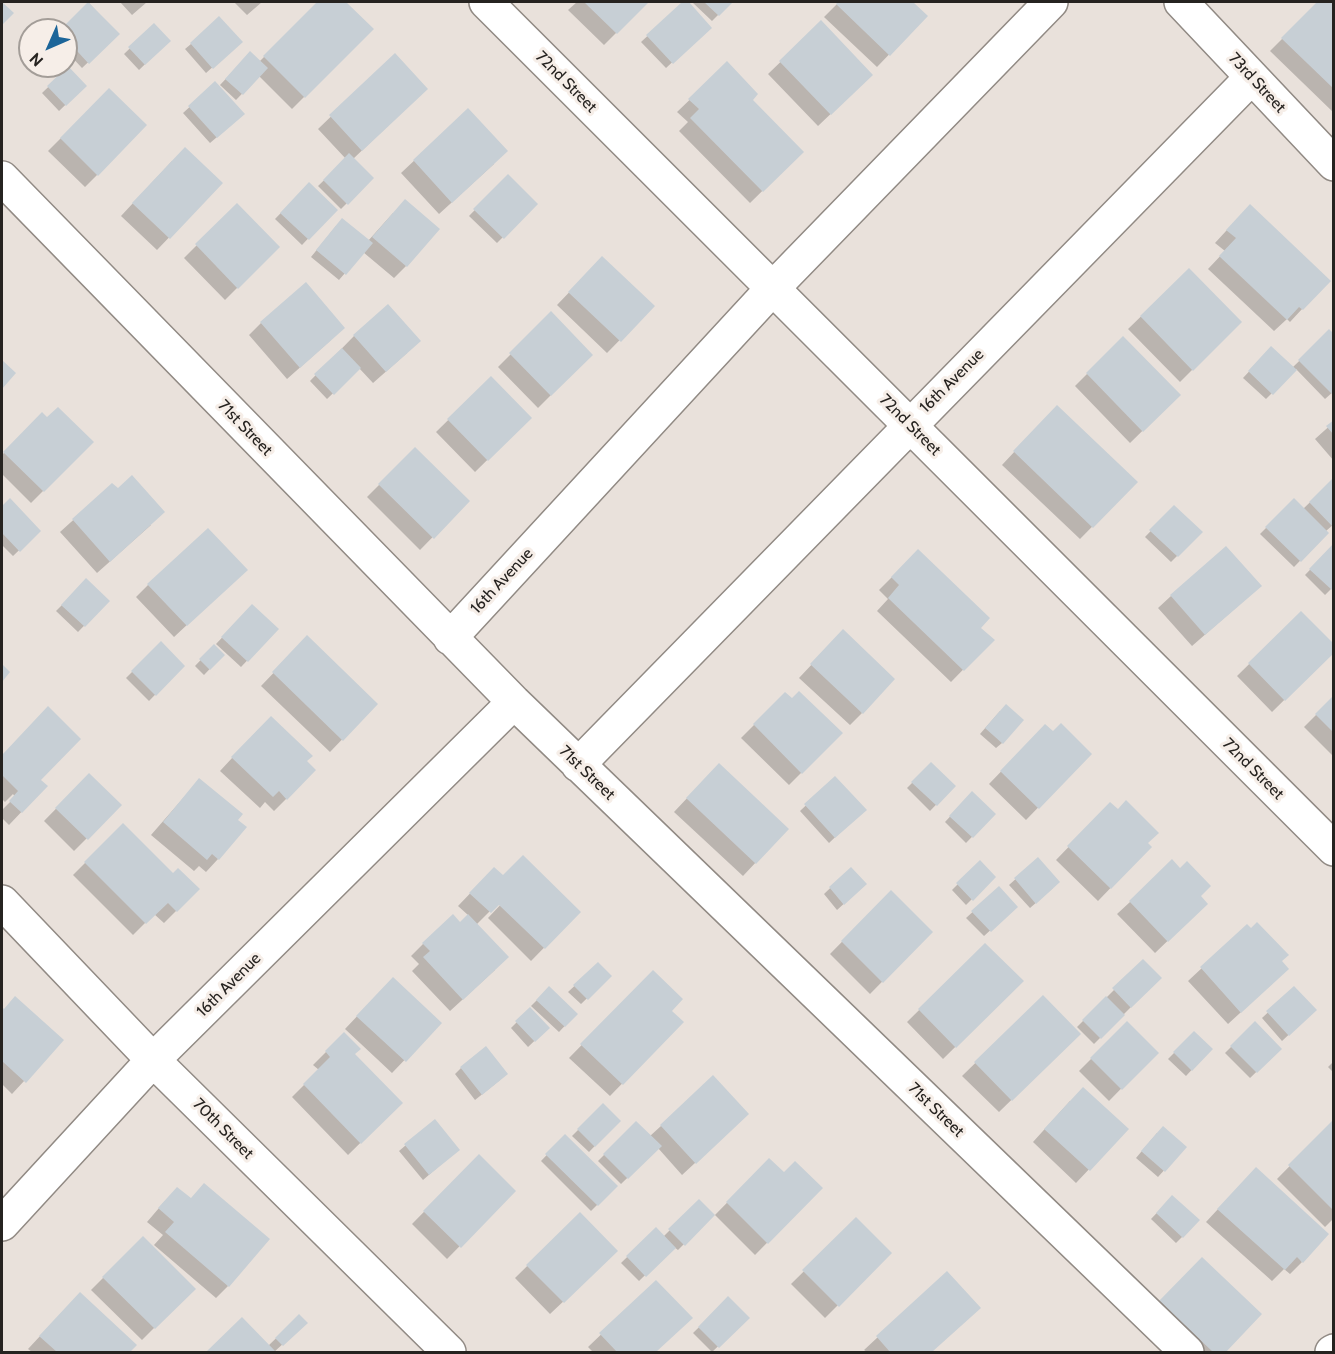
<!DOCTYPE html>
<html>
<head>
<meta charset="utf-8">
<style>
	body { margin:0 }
	#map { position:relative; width:1335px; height:1354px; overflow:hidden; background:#e9e1db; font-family:Cabin,sans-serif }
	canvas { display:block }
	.frame { position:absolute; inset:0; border:3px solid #262320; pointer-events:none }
	.north { position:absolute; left:18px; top:18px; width:60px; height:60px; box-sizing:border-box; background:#f6eee8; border:2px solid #a39d98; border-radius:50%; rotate:225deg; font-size:16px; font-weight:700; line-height:24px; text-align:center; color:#262320 }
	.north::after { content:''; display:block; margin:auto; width:21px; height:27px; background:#1c6599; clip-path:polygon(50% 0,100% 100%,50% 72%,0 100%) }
</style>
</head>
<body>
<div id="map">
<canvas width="1335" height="1354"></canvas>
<div class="frame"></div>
<div class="north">N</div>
</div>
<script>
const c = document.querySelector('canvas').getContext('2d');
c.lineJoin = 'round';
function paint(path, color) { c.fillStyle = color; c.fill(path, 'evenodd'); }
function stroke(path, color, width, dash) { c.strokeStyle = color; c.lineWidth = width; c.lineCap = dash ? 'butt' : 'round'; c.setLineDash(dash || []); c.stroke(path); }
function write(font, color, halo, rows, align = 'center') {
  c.font = font + ' Cabin,sans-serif'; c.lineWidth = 6; c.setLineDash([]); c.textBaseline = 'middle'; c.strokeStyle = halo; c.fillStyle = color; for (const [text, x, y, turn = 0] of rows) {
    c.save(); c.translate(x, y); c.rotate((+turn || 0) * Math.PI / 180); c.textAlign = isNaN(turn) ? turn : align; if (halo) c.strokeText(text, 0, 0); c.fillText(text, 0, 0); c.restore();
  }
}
const shadow = new Path2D(`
	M120,2H147L132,15Z
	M234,2H262L247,15Z
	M319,2H344L372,29L292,109L259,76L236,100L220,85L250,53L259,62Z
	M577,2H647L604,45L568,10Z
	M684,2H687L710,27L666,68L641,42Z
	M692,2H731L712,21Z
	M839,2H910L926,16L877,67L824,17Z
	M1319,2H1334V113L1270,51Z
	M89,3L118,34L82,68L66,51V30H62Z
	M821,23L859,87L818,126L768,74Z
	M154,25L169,41L139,70L124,54Z
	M191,44L235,47L206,73L185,49Z
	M395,55L414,101L353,159L372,178L341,209L318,186L346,159L318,129Z
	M727,64L750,100L802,152L750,203L679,131L688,122L677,112Z
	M68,68L85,86L59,111L42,93Z
	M215,84L237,120L210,143L183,113Z
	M109,90L97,175L85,187L48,151Z
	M468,110L494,164L439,214L401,173Z
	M172,161L221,183L157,250L121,216Z
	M508,176L536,204L497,243L469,216Z
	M309,184L335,210L302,245L275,219Z
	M237,205L278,247L225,300L184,258Z
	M393,213L406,266L394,278L363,252L339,280L311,257L336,226L368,241Z
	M1237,219L1328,281L1290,322L1287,319L1274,331L1208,269L1225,251L1215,243Z
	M602,258L653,306L607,353L557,305Z
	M1189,270L1240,322L1180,382L1128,329Z
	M388,306L407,353L373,383L359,368L327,399L310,381L354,336Z
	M551,314L591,355L538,408L498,367Z
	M261,323L331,340L287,379L249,335Z
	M1329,332L1334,391L1325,399L1296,369L1266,399L1243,378L1271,348L1292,368Z
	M1123,338L1179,395L1130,443L1075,386Z
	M491,378L530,418L475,472L436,432Z
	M42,414L47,419L92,442L31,503L2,474V455Z
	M1045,419L1136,482L1080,539L1002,465Z
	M1334,422V461L1315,439Z
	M415,449L468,501L420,550L367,497Z
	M1334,479V524L1326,531L1327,533L1294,567L1260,534L1294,500L1303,509Z
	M112,485L151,525L97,573L60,532Z
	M10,500L39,531L13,556L2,545V508Z
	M1174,507L1201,532L1171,562L1145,537Z
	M1334,545V586L1325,595L1305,575Z
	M918,551L979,628L992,640L951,682L877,611L888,599L879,590Z
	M86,581L108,601L78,632L56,611Z
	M233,582L174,637L136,597L148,585Z
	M1171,596L1247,598L1192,646L1158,608Z
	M252,606L277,629L241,667L216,644Z
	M1301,613L1334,651L1272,712L1237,676Z
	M307,638L376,704L330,752L261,686Z
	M161,643L183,666L149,701L126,678Z
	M831,644L862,713L850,725L799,678Z
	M214,646L223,655L204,675L195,666Z
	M785,694L841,733L789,785L741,738Z
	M1334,697V757L1304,727Z
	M48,709L39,780L46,786L9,825L2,818V810L15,797L13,794L5,802L2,799V756Z
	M1000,711L1002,743L996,748L980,734Z
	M1045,726L1053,733L1090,754L1026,820L989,784Z
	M258,730L305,761L286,799L274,811L265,802L260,808L220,771Z
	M931,764L954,786L930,811L907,788Z
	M89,775L120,805L74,851L44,821Z
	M707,777L787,829L743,876L674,812Z
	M835,778L865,809L829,843L800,811Z
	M199,780L218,859L206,872L199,866L194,871L151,835Z
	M972,793L994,814L966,843L945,822Z
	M1110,804L1150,847L1098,901L1056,860Z
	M123,825L173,875L198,889L164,923L154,914L133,935L73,875Z
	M1038,859L1053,888L1030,908L1009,885Z
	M980,862L994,877L966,905L952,890Z
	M850,869L859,890L837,910L824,894Z
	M503,877L579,912L531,961L488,918L505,900L503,898L476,925L495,970L450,1011L412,971L419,964L411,956L423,944L460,924L468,915L458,906L482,881Z
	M999,888L1016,907L984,936L966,918Z
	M891,892L931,932L870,994L830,954Z
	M1199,896L1206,904L1155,953L1117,914L1130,902Z
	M1247,926L1281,961L1275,981L1228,1024L1188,981Z
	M985,945L1022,981L943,1059L907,1022Z
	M1143,961L1160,978L1094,1044L1077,1027Z
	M598,964L610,976L581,1004L568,992Z
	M653,972L670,1011L682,1022L610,1096L569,1058Z
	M549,988L576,1014L559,1032L531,1006Z
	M1294,988L1315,1010L1282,1041L1262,1018Z
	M381,991L440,1023L392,1073L345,1029Z
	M1043,997L1079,1034L999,1112L962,1076Z
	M2,1009L62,1040L12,1094L2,1084Z
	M530,1009L548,1028L528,1047L511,1028Z
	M1127,1023L1156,1053L1109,1101L1079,1071Z
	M1255,1023L1280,1049L1250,1078L1225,1053Z
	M1194,1033L1211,1049L1186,1076L1168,1059Z
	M344,1034L354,1055L401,1103L348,1155L292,1097L319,1070L313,1065Z
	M1334,1061V1073L1328,1067Z
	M461,1068L500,1080L475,1100L455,1074Z
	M1070,1101L1127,1129L1076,1183L1033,1142Z
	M603,1105L619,1121L589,1152L572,1136Z
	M434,1121L452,1155L423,1180L399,1151Z
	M1334,1121V1218L1325,1227L1277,1179Z
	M636,1123L650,1136L661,1126H735L682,1175L658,1148L621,1184L598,1161Z
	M1157,1133L1185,1147L1158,1177L1136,1158Z
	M565,1136L616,1186L591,1211L541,1161Z
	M479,1156L514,1191L447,1259L412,1224Z
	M769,1160L784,1174L821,1188L755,1255L715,1215Z
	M1244,1181L1302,1262L1290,1274L1284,1269L1272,1281L1206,1222Z
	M1172,1197L1198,1221L1176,1243L1151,1219Z
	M190,1199L228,1286L216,1298L154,1245L163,1235L147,1222L165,1201Z
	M699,1201L713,1215L678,1250L674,1247L639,1281L621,1263L656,1229L663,1237Z
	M580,1214L603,1264L550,1314L515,1278Z
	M856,1220L890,1253L825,1318L791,1284Z
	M143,1238L193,1289L142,1340L91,1290Z
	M1202,1259L1260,1314L1224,1352H1188L1148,1314Z
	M947,1273L966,1320L931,1352H867L864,1350Z
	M656,1282L678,1330L655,1352H593L588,1347Z
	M728,1299L748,1318L712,1352L693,1333Z
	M68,1306L135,1345L128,1352H32L28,1349Z
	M299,1316L306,1323L274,1352H209L242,1320L268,1346Z`);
const building = new Path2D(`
	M2,2L14,13L2,25Z
	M88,2L120,34L89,64L66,39V30H60Z
	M317,2H346L374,29L305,98L263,56Z
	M584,2H649L617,34Z
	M682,2H689L712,28L673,64L646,35Z
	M704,2H733L719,16Z
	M838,2H913L928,16L890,56L836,4Z
	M1317,2H1334V89L1281,38Z
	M219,16L243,42L213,69L190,43Z
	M821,20L873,75L831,115L779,61Z
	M154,23L171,41L145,65L128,47Z
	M250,51L268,68L243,95L225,79Z
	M395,53L428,89L362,151L329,115Z
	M727,61L758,94L753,100L804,152L763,192L690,118L699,109L688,99Z
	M68,66L87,86L66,106L47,86Z
	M215,81L245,114L217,138L188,106Z
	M109,88L147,125L98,176L60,138Z
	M468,108L508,151L452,203L413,160Z
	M185,147L223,183L170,239L132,203Z
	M349,153L374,178L348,205L323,180Z
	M508,174L538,204L504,239L473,209Z
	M309,182L338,210L309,240L280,213Z
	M405,199L440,229L407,267L372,237Z
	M237,203L280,247L238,289L195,244Z
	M1250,204L1331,281L1303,310L1299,307L1287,320L1219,256L1236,238L1226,230Z
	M342,218L373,243L346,275L316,250Z
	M602,256L655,306L621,342L568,292Z
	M1189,268L1242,322L1193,371L1140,316Z
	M306,282L345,328L300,368L260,322Z
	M388,304L421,341L386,372L353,335Z
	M551,311L593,355L551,396L509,353Z
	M1329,329L1334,334V392L1332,394L1298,360Z
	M1123,336L1181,395L1143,432L1086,373Z
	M1271,346L1297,370L1273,395L1248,371Z
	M342,348L361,368L334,395L314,374Z
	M2,360L16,373L2,389Z
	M491,376L532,418L488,461L447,419Z
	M1057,405L1138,482L1093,528L1013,451Z
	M58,407L94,442L44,492L3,452L42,412L47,417Z
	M1334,420V435L1326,426Z
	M415,447L470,501L434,539L378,484Z
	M132,475L165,512L110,562L72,519L112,483L118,488Z
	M1334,477V528L1309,502Z
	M10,498L41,531L20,552L2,533V506Z
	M1294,498L1329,533L1301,562L1265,527Z
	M1174,505L1203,532L1178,557L1149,530Z
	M208,528L248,570L187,626L147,584Z
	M1334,543V588L1332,590L1309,569Z
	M1226,546L1262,586L1205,635L1170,595Z
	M918,549L990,618L981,628L995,640L964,671L888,598L899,585L891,577Z
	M86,578L110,601L85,627L61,605Z
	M252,604L279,629L248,662L221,637Z
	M1301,611L1334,644V653L1285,701L1248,663Z
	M843,629L895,679L863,714L810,664Z
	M307,635L378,704L343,741L272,672Z
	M161,641L185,666L156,696L131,671Z
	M214,644L225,655L210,670L199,659Z
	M2,664L10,672L2,682Z
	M799,691L843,733L802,774L753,724L785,692L792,698Z
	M1334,695V733L1315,714Z
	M1006,704L1024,720L1003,744L985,728Z
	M48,706L81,739L41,780L48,786L22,813L9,801L18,791L2,775V755Z
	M271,716L313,756L307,761L316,770L287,800L279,791L273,797L231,757Z
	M1061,723L1092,754L1039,809L1000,771L1045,724L1053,731Z
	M931,762L956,786L937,806L911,782Z
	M719,763L789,829L756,864L686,798Z
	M89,773L122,805L88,840L55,808Z
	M835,776L867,810L835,838L804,804Z
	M199,778L243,814L238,820L247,827L219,860L212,854L207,860L163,822Z
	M972,791L996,814L973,838L949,816Z
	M1126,800L1159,833L1148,843L1152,847L1111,889L1067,846L1110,802L1118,809Z
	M123,823L173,873L178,868L200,889L177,912L168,903L146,924L84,862Z
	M523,855L581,912L545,949L499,905L491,913L469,893L494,867L503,875Z
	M1038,857L1060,882L1036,904L1014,878Z
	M1172,859L1180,868L1187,861L1211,886L1201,896L1208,904L1168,942L1129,901Z
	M980,860L996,877L973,901L956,883Z
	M851,867L867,884L844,905L829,887Z
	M999,886L1018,907L991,932L971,911Z
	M891,890L933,932L883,983L841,941Z
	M453,914L460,922L468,914L509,957L463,1000L423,957L430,951L422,943Z
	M1257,922L1289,955L1282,961L1289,969L1241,1013L1200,967L1247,924L1251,928Z
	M985,943L1024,981L956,1048L918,1009Z
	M1143,959L1162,978L1131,1008L1112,988Z
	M598,962L612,976L588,1000L573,985Z
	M653,970L683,999L672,1011L684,1022L623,1085L580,1044Z
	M393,977L442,1023L406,1062L356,1016Z
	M549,986L578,1014L565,1027L536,1000Z
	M1294,986L1317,1010L1289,1036L1266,1011Z
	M1043,995L1081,1034L1012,1101L974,1062Z
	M15,996L64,1040L26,1083L2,1061V1007L4,1009Z
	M1106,996L1125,1015L1101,1039L1082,1020Z
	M530,1007L550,1028L535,1042L515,1021Z
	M1127,1021L1159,1053L1122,1090L1090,1058Z
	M1255,1021L1282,1049L1257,1073L1230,1046Z
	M1194,1031L1213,1049L1192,1071L1173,1052Z
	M344,1032L361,1049L355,1054L403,1103L361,1144L303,1084L330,1057L325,1051Z
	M486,1046L508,1074L482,1095L460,1067Z
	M713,1075L749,1114L696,1164L660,1125Z
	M1083,1087L1129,1129L1090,1171L1044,1129Z
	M603,1103L621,1121L595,1147L577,1129Z
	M435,1119L460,1150L429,1175L404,1144Z
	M1334,1119V1211L1288,1165Z
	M636,1121L662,1146L628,1179L603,1154Z
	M1163,1126L1187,1147L1165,1172L1141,1151Z
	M565,1134L618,1186L598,1206L545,1154Z
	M479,1154L516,1191L461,1248L423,1211Z
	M769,1158L784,1172L795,1161L823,1188L768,1244L726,1202Z
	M1256,1167L1329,1234L1303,1263L1297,1257L1285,1270L1217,1209Z
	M204,1183L270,1239L229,1287L165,1232L174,1222L158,1208L177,1187L191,1198Z
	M1172,1195L1200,1220L1183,1238L1156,1213Z
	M699,1199L715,1215L685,1246L668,1229Z
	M580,1212L618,1251L564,1303L526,1265Z
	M856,1217L892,1253L839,1307L802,1270Z
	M656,1227L676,1248L646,1277L626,1256Z
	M143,1236L196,1289L155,1329L102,1277Z
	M1202,1257L1262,1314L1226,1352H1213L1159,1301Z
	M947,1271L981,1308L932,1352H890L876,1336Z
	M656,1280L693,1318L656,1352H617L599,1333Z
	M80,1292L137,1345L130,1352H57L39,1336Z
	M728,1296L750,1318L719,1348L698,1327Z
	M299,1314L308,1323L283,1346L275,1338Z
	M242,1317L276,1352H206Z`);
const minor = new Path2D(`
	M486,2L1334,849
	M1181,2L1334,164
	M2,178L514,702L1187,1352
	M450,638L773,288L1051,2
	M578,765L1252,77
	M2,902L153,1060L449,1352
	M2,1224L153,1060L514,702
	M1332,1352L1334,1351`);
const streetNames = [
	["72nd Street",566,82,45],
	["73rd Street",1257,83,47],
	["16th Avenue",952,381,-45],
	["72nd Street",910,425,45],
	["71st Street",245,428,46],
	["16th Avenue",502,581,-47],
	["72nd Street",1253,769,45],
	["71st Street",587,773,44],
	["16th Avenue",229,985,-45],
	["71st Street",936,1110,44],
	["70th Street",223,1129,45]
];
paint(shadow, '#0003');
paint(building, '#c7cfd5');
stroke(minor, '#918a84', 36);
stroke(minor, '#fff', 33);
write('16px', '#262320', '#f6eee8', streetNames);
</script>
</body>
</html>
